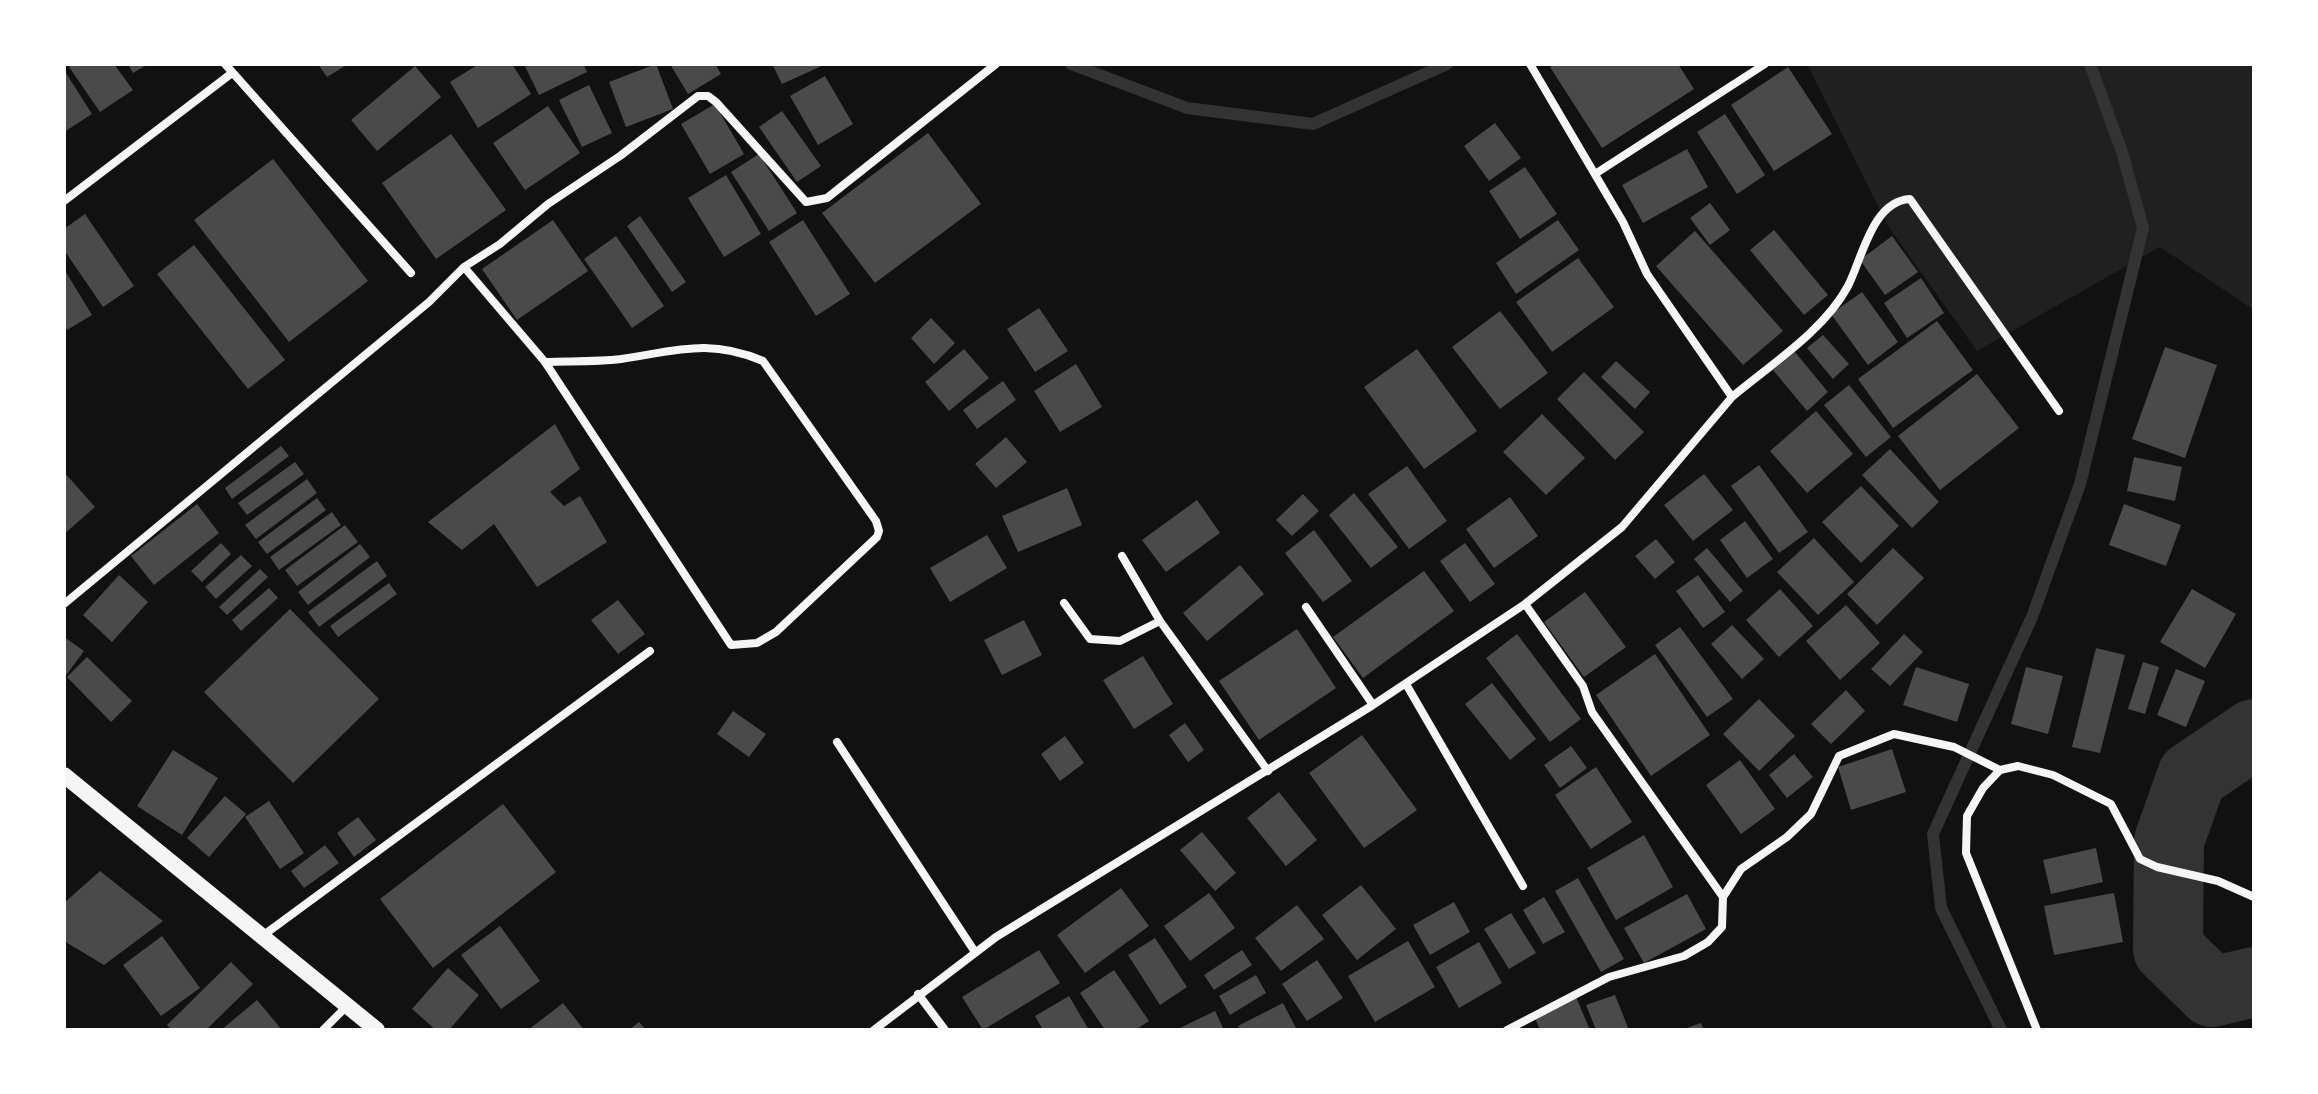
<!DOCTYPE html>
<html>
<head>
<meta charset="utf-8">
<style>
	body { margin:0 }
	#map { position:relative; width:2318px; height:1094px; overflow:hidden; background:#111; font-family:"IBM Plex Sans",sans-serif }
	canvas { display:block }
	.frame { position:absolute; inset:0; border:66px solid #fff; pointer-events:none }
</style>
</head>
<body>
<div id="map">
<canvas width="2318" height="1094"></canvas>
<div class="frame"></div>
</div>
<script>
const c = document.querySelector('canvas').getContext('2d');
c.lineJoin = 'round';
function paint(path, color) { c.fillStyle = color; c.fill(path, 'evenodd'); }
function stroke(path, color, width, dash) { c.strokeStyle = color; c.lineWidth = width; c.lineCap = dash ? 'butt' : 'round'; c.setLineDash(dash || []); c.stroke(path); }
const green = new Path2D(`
	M1807,64H2254V310L2160,247L1977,351L1888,226Z`);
const stream = new Path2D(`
	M1071,64L1187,108L1313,124L1447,64
	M2001,1030L1941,908L1933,834L2032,617L2080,484L2143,228L2122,152L2090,64`);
const river = new Path2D(`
	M2254,734L2192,776L2169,841L2168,949L2212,992L2254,982`);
const building = new Path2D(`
	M67,64H114L133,90L100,112Z
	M128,64H148L133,73Z
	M318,64H348L327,77Z
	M479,64H512L531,94L478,128L450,82Z
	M524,64H583L587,72L539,95Z
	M656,64L673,109L626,127L609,82Z
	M670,64H715L721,74L688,94Z
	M772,64H826L782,84Z
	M1555,64H1678L1694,89L1602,148L1550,67Z
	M415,66L441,97L377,151L351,120Z
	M1788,67L1832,134L1774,171L1731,105Z
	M64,70L92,114L64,132Z
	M825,76L853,124L818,145L790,96Z
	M589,85L612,133L582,147L559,100Z
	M715,104L744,154L710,174L681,124Z
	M548,106L580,153L525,190L493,143Z
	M782,111L821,166L797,182L759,127Z
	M1725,114L1765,175L1737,194L1697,132Z
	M1495,123L1521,158L1489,181L1464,146Z
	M928,133L981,204L875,283L822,213Z
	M451,134L506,210L436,259L382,183Z
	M1687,149L1708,187L1643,223L1622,185Z
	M759,154L797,213L769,231L731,172Z
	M273,159L368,281L289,342L194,220Z
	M1525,167L1557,214L1520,239L1489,191Z
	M726,175L761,234L724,257L688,198Z
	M1710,203L1730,230L1710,245L1690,218Z
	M85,214L134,286L103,307L64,250V229Z
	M640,216L686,282L672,292L627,226Z
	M553,220L588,271L517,320L482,269Z
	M803,220L850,294L816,316L769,242Z
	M1558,220L1579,250L1516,294L1496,263Z
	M1774,230L1828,295L1804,315L1750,250Z
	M1695,231L1783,331L1743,365L1656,266Z
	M616,236L664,306L632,328L584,259Z
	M1892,236L1918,272L1885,295L1860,260Z
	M194,245L285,360L248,389L157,274Z
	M1578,258L1614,307L1552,352L1516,302Z
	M64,269L92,315L67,330L64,325Z
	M1921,278L1944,313L1907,338L1884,303Z
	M1862,292L1898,342L1868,365L1831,314Z
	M1039,308L1068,351L1035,372L1007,329Z
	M1500,311L1548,373L1500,409L1452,347Z
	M931,318L955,343L934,364L911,338Z
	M1937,321L1973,370L1893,428L1858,379Z
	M1823,335L1849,364L1833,379L1807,348Z
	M2165,347L2217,365L2185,458L2132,439Z
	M964,349L989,378L949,411L925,382Z
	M1417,349L1477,431L1424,469L1364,387Z
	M1795,352L1828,392L1807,411L1773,370Z
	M1616,361L1650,392L1635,409L1601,377Z
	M1076,364L1102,407L1060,432L1034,391Z
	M1584,372L1644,432L1615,460L1557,399Z
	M1977,374L2019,428L1940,490L1898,436Z
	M1003,381L1016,400L977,429L963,410Z
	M1849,385L1891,437L1866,457L1824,405Z
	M1816,411L1853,454L1807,493L1770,451Z
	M1542,414L1585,458L1546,495L1503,452Z
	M555,424L580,469L550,492L564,506L580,496L607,542L537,587L494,524L462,550L428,522Z
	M1006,437L1027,462L996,488L975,464Z
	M281,446L289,456L232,499L225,488Z
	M1890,449L1939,502L1912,528L1862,475Z
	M2134,457L2182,467L2175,501L2127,491Z
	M295,462L304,474L247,515L238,503Z
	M1759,465L1808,532L1779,553L1731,486Z
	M1407,466L1447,521L1409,549L1368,494Z
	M64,472L95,507L64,534Z
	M1704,474L1733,510L1693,541L1664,505Z
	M307,479L317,493L256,539L245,525Z
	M1861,486L1899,526L1861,563L1822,522Z
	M1067,488L1082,525L1018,552L1002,516Z
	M1354,493L1398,547L1371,568L1329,515Z
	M1303,494L1319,511L1292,536L1276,520Z
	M1510,497L1538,536L1494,568L1466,529Z
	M317,498L326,510L267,554L258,542Z
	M1197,500L1220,533L1166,572L1142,540Z
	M197,504L219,533L154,585L131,556Z
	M2124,504L2181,525L2166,566L2109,545Z
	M332,512L341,525L279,570L270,557Z
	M1745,521L1773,559L1747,578L1720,540Z
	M345,525L358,542L297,586L285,570Z
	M1314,530L1352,581L1323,602L1285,553Z
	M987,535L1007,568L950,602L930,568Z
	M1814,538L1854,582L1818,615L1777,572Z
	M1656,539L1675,562L1655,579L1635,556Z
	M221,543L231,554L202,582L191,571Z
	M1465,543L1495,584L1470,602L1440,561Z
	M360,544L370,557L308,605L298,592Z
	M1707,548L1743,591L1730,602L1694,559Z
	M1893,548L1924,578L1877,625L1847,594Z
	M241,555L252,566L216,599L205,587Z
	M377,561L387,576L319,627L308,612Z
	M1240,565L1264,594L1207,641L1183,613Z
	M260,569L268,577L227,615L219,607Z
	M1424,571L1454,611L1363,678L1333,637Z
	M119,575L148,602L112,642L83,615Z
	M1698,575L1725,612L1703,628L1676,591Z
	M389,583L397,594L338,637L330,626Z
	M269,588L278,598L241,631L232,620Z
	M1780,589L1813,626L1779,657L1746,620Z
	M2192,589L2236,614L2205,668L2160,642Z
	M1585,592L1626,647L1584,677L1544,622Z
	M618,600L645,634L618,654L591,620Z
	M1846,605L1880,643L1840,680L1806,641Z
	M290,609L379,699L293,783L204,692Z
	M1024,620L1042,655L1002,675L984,640Z
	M1732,625L1764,659L1742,679L1711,644Z
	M1680,627L1733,699L1707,717L1655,645Z
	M1297,629L1336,688L1259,740L1219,681Z
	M1517,634L1581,719L1550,742L1486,658Z
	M1904,634L1923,652L1890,686L1871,669Z
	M64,637L84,651L64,678Z
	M2096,648L2125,655L2100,753L2072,747Z
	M1655,654L1710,735L1651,776L1596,695Z
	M1143,656L1173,704L1134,729L1103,680Z
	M87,657L132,701L111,722L67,677Z
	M2143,662L2159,667L2145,714L2128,709Z
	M1916,667L1969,684L1957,722L1903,705Z
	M2026,667L2063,676L2048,734L2011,724Z
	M2176,669L2205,681L2186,727L2157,715Z
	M1492,683L1536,739L1510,760L1465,704Z
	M1846,690L1865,711L1831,744L1811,724Z
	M1759,699L1795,736L1759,771L1723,734Z
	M733,711L766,734L749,757L717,734Z
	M1185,723L1204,750L1188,762L1169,735Z
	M1362,735L1417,810L1364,848L1309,773Z
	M1065,736L1084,763L1060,781L1041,754Z
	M1571,746L1587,768L1560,788L1544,765Z
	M1892,749L1906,792L1851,810L1838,767Z
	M173,750L218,778L182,835L137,806Z
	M1794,754L1813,777L1787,798L1769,775Z
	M1740,760L1775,809L1741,834L1706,785Z
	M1596,767L1632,822L1591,849L1555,795Z
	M1279,792L1317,840L1286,866L1247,818Z
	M225,796L246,814L209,857L187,838Z
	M269,801L304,853L280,869L245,817Z
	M503,804L556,872L433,968L380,899Z
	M358,817L376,840L354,857L337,833Z
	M1202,832L1236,873L1215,891L1180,850Z
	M1644,835L1673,887L1616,920L1587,868Z
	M325,845L339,863L304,888L291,871Z
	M2096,848L2103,882L2051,894L2043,860Z
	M100,871L163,921L104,965L64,941V903Z
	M1578,878L1624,959L1601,972L1555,891Z
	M1361,885L1396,929L1357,960L1322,915Z
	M1121,888L1149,926L1085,973L1057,935Z
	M1209,893L1235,928L1190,961L1164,926Z
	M2114,893L2123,942L2054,955L2044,906Z
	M1687,894L1706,929L1644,963L1624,928Z
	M1544,897L1565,932L1543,944L1523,910Z
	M1454,902L1470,932L1430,955L1413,925Z
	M1297,905L1324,939L1281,971L1255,938Z
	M1511,913L1536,953L1509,969L1484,929Z
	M500,926L540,981L501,1009L461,955Z
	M162,936L200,988L161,1016L123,965Z
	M1155,938L1187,987L1160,1005L1128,955Z
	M1408,941L1435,987L1375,1022L1348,976Z
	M1479,942L1502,983L1459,1008L1436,967Z
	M1039,950L1060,983L983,1030L962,997Z
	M1242,950L1252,965L1214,990L1204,975Z
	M1317,960L1343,998L1307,1021L1282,984Z
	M231,962L253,984L206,1030H172L167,1025Z
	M448,968L479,995L449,1030H436L412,1009Z
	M1114,970L1149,1021L1135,1030H1105L1080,993Z
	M1256,975L1266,993L1230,1015L1219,996Z
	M1615,995L1629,1030H1596L1586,1005Z
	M1069,996L1089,1030H1043L1035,1016Z
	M1576,997L1590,1030H1540L1534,1016Z
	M257,1000L282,1030H221Z
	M563,1003L584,1030H528Z
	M1283,1003L1297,1030H1240L1238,1026Z
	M1215,1011L1224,1030H1176Z
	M639,1022L646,1030H629Z
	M1701,1023L1704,1030H1681Z`);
const minor = new Path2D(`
	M225,64L411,273
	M1595,174L1765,64
	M64,201L232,73
	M464,267L545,362L731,645L757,643L776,632L877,537L879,531L876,521L763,361C709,338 676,351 621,359C596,362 570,361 545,362
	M1732,397C1770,365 1824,331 1848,286C1862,259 1872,201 1910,199L2059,411
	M1122,556L1160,621L1268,771
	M1064,603L1090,639L1120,641L1160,621
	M64,604L429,302L464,267L500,244L548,204L620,156L698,96H708L716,102L806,202L827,198L996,64
	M1525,604L1583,686L1592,712L1723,897
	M1306,607L1373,705
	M1406,684L1523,886
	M837,742L975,952
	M261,937L650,651
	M918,994L945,1030
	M323,1030L346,1007
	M874,1030L996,937L1373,705L1525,604L1622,527L1732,397L1647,274L1623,222L1530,64
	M1507,1030L1609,977L1684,956L1708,942L1722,927L1723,897L1741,869L1787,837L1811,814L1839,756L1894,734L1954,747L2000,770
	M2037,1030L1966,853L1967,816L1983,788L2000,770L2018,766L2053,775L2111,804L2140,859L2157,867L2218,881L2254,897`);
const secondary = new Path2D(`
	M64,775L377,1030`);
paint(green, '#202020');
stroke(stream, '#333', 12);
stroke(river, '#333', 70);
paint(building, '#4a4a4a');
stroke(minor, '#f5f5f5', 8);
stroke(secondary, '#f5f5f5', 16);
</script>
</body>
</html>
